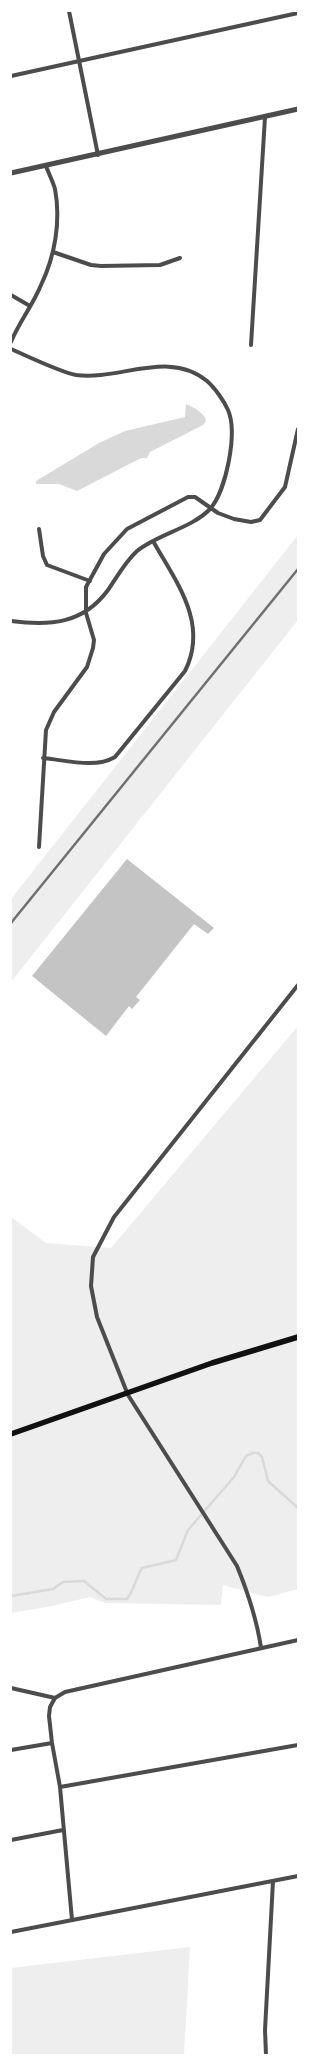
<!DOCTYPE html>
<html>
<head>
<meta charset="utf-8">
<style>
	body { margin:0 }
	#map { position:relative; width:309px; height:2066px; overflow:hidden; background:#fff; font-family:Montserrat,sans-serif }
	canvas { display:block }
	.frame { position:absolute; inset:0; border:12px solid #fff; pointer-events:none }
</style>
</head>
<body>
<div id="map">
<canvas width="309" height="2066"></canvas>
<div class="frame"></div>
</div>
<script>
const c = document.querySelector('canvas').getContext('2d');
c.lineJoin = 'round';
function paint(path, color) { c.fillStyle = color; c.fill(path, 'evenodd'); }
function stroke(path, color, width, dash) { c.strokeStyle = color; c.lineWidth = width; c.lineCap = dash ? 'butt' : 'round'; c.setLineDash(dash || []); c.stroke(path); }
const green = new Path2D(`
	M298,535V620L11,982V899Z
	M298,1026V1589L268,1597L223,1585L221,1605L105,1603L90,1597L52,1606L11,1613V1217L46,1243L111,1248Z
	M190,1947L184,2055H11V1968Z`);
const water = new Path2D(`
	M186,404C193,407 205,413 206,421L203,425L150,452L147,458H141L77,491L59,484H36V481L99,443L125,431L185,417Z`);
const stream = new Path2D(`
	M11,1596L53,1589L63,1582L84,1581L106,1599H127C134,1590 136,1578 142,1568L176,1560L188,1530L234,1477L246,1456L253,1453H258L262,1457L268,1481L298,1508`);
const building = new Path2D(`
	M127,859L214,928L208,934L194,924L136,997L140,1000L132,1009L129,1006L106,1036L32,976Z`);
const minor = new Path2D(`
	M69,11L98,155
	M11,76L298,13
	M53,252L91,265L101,266L160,265L180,258
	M11,295L30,306
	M11,342C19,322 33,305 41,285C55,256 61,221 55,189C53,182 49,174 46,166
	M251,345L265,117
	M11,349C27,356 60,372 76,375C119,381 169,349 207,381C215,388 224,401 228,410C238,433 226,491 210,509C192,528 158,534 137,551C125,562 117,577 108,590C83,624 50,626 11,621
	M39,529L43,556L47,565L90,581
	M43,758C65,760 95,769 115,757L185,671C209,623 176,582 153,541
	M39,847L46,730L54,712L87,667L93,648L94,640L86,613V587L104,554L127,529L188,497H195L218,513L234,519L251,522L260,520L285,487L298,429
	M261,1648C257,1620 248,1593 237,1566L128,1395L97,1317L91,1286L93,1257L114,1217L298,985
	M11,1688L55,1698L65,1692L298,1640
	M55,1698L50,1707L49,1716L52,1743L60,1787L72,1920
	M11,1750L52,1743
	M60,1787L298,1745
	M11,1840L63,1830
	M11,1932L298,1876
	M266,2055L265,2030L273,1881`);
const tertiary = new Path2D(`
	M11,173L298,109`);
const secondary = new Path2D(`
	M11,1434L212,1363L298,1337`);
const rail = new Path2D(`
	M11,923L298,569`);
paint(green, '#eee');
paint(water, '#d9d9d9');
stroke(stream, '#d9d9d9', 2.5);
paint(building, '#c4c4c4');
stroke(minor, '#4c4c4c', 4);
stroke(tertiary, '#4c4c4c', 5);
stroke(secondary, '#111', 5.5);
stroke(rail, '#707070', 2.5);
</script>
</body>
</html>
